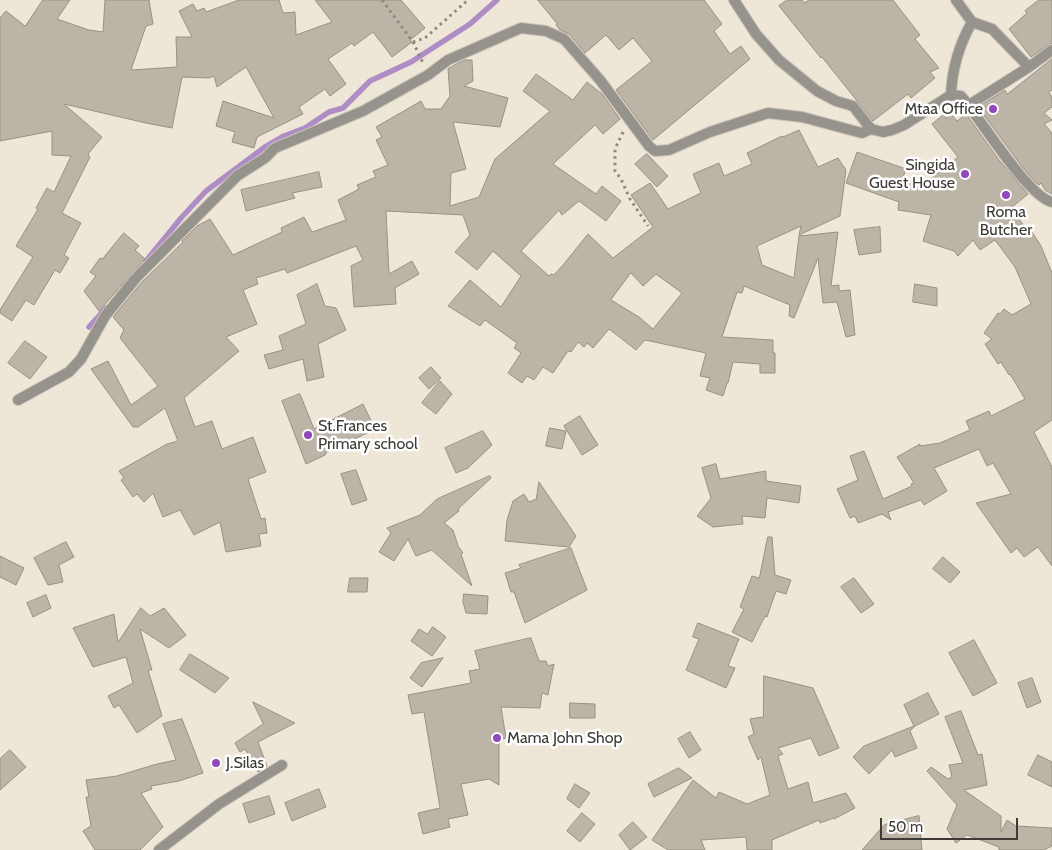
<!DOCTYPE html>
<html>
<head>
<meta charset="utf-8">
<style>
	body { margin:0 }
	#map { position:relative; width:1052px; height:850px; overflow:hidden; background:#eee6d7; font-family:Cabin,sans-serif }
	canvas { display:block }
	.scale { position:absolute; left:880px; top:818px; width:138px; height:22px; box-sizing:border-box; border:2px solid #3e3a35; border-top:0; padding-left:6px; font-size:15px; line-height:18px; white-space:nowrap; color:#3e3a35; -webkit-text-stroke:4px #fff; paint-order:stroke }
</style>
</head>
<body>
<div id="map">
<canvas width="1052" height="850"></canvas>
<div class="scale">50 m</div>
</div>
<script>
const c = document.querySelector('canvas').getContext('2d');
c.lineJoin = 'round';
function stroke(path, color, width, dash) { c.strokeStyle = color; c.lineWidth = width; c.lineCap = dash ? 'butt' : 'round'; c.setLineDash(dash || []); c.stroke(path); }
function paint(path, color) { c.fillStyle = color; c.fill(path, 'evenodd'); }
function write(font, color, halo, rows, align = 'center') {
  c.font = font + ' Cabin,sans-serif'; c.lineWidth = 5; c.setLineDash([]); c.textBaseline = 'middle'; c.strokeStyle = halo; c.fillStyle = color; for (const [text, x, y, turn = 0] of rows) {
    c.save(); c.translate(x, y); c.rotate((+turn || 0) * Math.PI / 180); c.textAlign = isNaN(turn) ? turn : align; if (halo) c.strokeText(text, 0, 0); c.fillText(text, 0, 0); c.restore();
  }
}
const stream = new Path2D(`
	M146,261L181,218L206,191L265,147L284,136L305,128L329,112L343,108L370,81L411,62L470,24L497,0
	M89,327L106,308`);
const building = new Path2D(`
	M43,0H70L57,19L89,30L103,32L105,0H149L153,24L146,26L131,70L177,67L176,37H192L179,11L193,4L197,11L204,8L206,12L239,0H279L283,13L295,12L296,35L332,22L315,0H401L425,28L410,40L412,42L392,57L373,32L354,46L352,43L328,59L346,84L330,96L325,89L299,107L303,114L257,137L254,148L232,142L235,132L216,126L223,101L274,118L246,67L217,87L214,76L209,78L182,77L172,128L146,123L64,104L102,137L88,154L90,157L62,213L81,223L64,255L69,258L60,273L55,270L34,305L26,300L12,321L0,313V310L33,257L16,246L38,209L36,208L47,188L54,192L71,156L52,155V131L0,141V18L6,11L25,26Z
	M538,0H704L722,24L714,31L730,54L741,46L750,59L653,140L616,90L652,61L633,38L619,50L606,35L585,53L569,34L560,30L556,25L557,24Z
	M787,0H802L804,3L809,0H893L920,35L915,39L939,68L930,72L935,78L911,98L908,94L873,121L822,57L821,58L779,6Z
	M1039,0H1052V43L1031,57L1009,29L1027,13L1025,11Z
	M1052,59V90L1049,92L1052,98V107L1044,113L1052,120L1044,124L1052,133V194L1045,190L1041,183L1039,185L1035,182L1023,168L978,107L1005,90L1007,94Z
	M464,60H472L473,81L464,86L508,98L500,127L453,122L466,169L451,173L450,206L479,197L495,159L550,111L523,91L536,74L573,100L587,82L602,94L620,119L603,134L595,125L553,164L596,194L602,186L621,201L606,221L579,201L562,215L559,210L521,251L549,276L551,274L554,275L563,265L588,234L613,258L653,227L631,195L650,183L668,209L701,193L693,174L719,163L724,176L752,164L747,153L782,136L783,137L799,130L818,167L838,158L846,170L840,216L799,235L801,226L757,246L762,265L794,278L799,236L838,232L831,286L839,285V291L850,290L855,335L846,337L837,302L823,303L818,258L794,318L789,316L790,305L744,286L742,293L737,292L722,337L773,340V353H775V373H760V364L733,362L728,383H727L723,396L706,390L710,378L700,376L706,353L645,340L636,350L609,329L593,348L587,343L584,347L578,342L571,352L568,351L553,373L543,367L534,380L527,376L522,383L508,373L521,353L514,348L517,343L485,320L480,326L448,306L470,280L501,307L521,276L493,251L477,270L455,252L470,235L463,215L386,211L389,274L412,261L419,274L395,288L396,304L354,307L351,266L363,260L356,246L287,273L285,269L256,278L258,284L243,290L257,324L226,337L239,351L184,398L195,427L212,421L222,449L253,437L266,472L248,479L261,519L265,518L267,533L259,534L261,546L226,552L220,522L194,535L180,510L163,517L153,493L144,502L137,494L133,497L121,480L124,478L119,471L167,444L178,441L165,408L138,427H133L91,369L108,361L131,405L158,386L120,338L124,330L113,317L141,283L183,242L182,241L197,226L210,219L233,255L282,232L281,228L304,217L312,232L346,220L338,200L359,189L357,185L376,177L373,171L388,165L376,140L382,137L376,127L421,101L425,109H441L450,96L448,69ZM631,273L643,286L656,274L682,293L653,329L639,317L611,300Z
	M951,114L957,121L966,114L999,160L1028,194L1011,208L1030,234L1032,232L1041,246L1052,273V420L1034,432L1052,467V566L1038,547L1024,557L1017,548L1011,553L976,503L1011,494L993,463L987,466L979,449L934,468L947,491L924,505L921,500L888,512L891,520L882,514L858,523L855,516L850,518L837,489L858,480L850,456L864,451L883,499L912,486L911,484L914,483L897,457L920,444V446L940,443L970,430L966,421L989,411L991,416L1025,399L1010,374L1009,375L1001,362L998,364L985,344L992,339L984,333L998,313L1000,314L1004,309L1012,315L1031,304L1015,267L995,240L980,250L973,240L958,256L954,251L923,241L931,215L898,210L899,202L846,183L857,152L906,169L902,180L925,183L958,157L932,124L943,115L946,118Z
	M647,154L668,176L657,187L635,164Z
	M319,172L322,187L292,193L295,198L246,211L241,190Z
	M880,227L881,252L859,255L854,230Z
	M124,233L139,246L135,250L145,259L99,311L84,291L96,276L90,272L100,258L102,259Z
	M317,284L325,306L336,308L346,330L318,344L324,377L307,381L303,359L269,369L264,355L283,350L279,336L306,324L297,295Z
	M915,284L937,288V306L913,302Z
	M25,341L47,357L30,379L8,363Z
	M431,367L441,378L429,389L419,378Z
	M440,381L452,394L436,414L422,403Z
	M300,394L314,429L363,404L375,429L333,450L331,445L325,455L306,464L282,401Z
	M580,416L598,445L582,455L564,426Z
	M550,428L566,431L562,449L546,446Z
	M483,431L492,445L468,468L456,473L445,448Z
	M716,464L720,479L766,471V481L801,486L799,503L767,498L765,518L742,516L743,524L713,527L697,516L711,498L702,468Z
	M356,470L367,500L352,505L341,474Z
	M490,476L491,478L458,509L459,511L444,523L453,530L458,546L463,553L461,554L472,586L432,550L416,556L408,539L394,561L379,552L391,533L387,528L420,515L437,499Z
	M539,482L576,536L569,547L505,541L507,520L513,501L524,494L529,502L536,499Z
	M768,537H772L775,575L791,580L786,594L776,591L767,617L765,616L752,642L732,632L744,609L740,607L752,576L759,578Z
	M66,542L74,557L59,565L63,582L48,585L34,558Z
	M571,548L587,590L525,623L514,592H511L505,573L521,568L519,565Z
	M0,556L24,568L16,585L0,577Z
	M943,557L960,572L950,583L933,569Z
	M350,578H368L367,592H348Z
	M854,578L874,604L861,613L841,587Z
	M464,594L488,596L487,614L466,613L463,602Z
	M46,595L51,608L33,617L27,603Z
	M141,608L150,616L164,608L186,635L169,648L140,629L152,670H148L162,716L137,733L119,705L114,708L108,696L133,683L126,657L93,667L73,628L114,614L118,642Z
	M698,623L739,639L728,666L735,668L726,688L686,670L699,639L693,637Z
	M433,627L446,637L432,656L411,641L419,629L427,634Z
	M531,638L539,661H546L548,666L554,664L548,695L542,693L540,708L501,707L506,738L499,740V785L489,779L461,784L468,815L448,819L450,827L423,834L418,813L440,808L424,712L412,714L408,695L471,683L469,671L480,669L475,651Z
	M974,640L997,683L973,696L949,653Z
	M190,654L229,678L215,693L180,670Z
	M443,658L422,687L410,678L421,663Z
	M764,676L813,688L839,748L819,756L811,738L778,748L783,754L778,756L788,789L808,782L813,803L846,793L855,808L834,819V818L820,823L819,820L772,840V850H747L746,837L701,840L705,850H668L652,840L693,780L716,798L719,792L747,804L770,795L761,757L758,760L748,737L754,734L750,719L763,717Z
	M1032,678L1041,702L1027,708L1018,683Z
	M928,693L939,714L915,726L910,731L917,748L895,757L892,750L869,774L853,757L864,746L914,726L904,705Z
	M253,702L295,723L258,742L267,766L258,772L245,749L240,752L235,743L263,724Z
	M570,703L595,704V718H570Z
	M961,711L978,755L982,754L987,785L964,790L1001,816V832L1007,820L1016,826L1052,828V846L1044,850H999V847L967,835L956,843L947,829L957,805L927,771L931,767L948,779L952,777L949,765L963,763L945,717Z
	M182,719L203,773L179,781L151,786L152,789L141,793L163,827L140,850H95L83,831L91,826L86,797H89L86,780L117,776L157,764L176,760L163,724Z
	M690,732L701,750L689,758L678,739Z
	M10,750L26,767L0,790V759Z
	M1038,755L1052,762V787L1028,775Z
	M679,768L692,778L654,797L648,784Z
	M575,784L590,793L579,808L567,799Z
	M319,789L326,807L292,821L285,803Z
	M269,796L275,814L249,823L243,804Z
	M582,813L595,824L580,842L567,831Z
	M919,816L922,850H862L884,825Z
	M633,822L647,837L630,850L619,835Z`);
const path = new Path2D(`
	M382,0L413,42L423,63
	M413,42L425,38L468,0
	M623,132L615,149V171L621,179L630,199L648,226`);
const street = new Path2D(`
	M734,0L756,34L779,60L817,91L836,101L853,106L871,129L883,132L892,130L904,125L951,95L961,96C980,118 1028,197 1052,202
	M972,22L992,29L1029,67
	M951,95C952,68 959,45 972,22L956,0
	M969,105L1029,67L1052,50
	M18,400L69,372L81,359L105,316L136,278L237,176L265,158L275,148L363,111L428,75L448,60L521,28L546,31L564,39L600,80L649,146L655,151L669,150L710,132L768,113L802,117L862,133L871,129
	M159,850L219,804L282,765`);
const markers = [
	[993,109,5,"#9048bb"],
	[965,174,5,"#9048bb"],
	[1006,195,5,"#9048bb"],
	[308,435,5,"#9048bb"],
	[497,738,5,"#9048bb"],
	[216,763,5,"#9048bb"]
];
const poiNames = [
	["Mtaa Office",983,109,"right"],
	["Singida",955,165,"right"],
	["Guest House",955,183,"right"],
	["Roma",1006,212,"center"],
	["Butcher",1006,230,"center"],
	["St.Frances",318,426],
	["Primary school",318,444],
	["Mama John Shop",507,738],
	["J.Silas",226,763]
];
stroke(stream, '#ae8dc5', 5.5);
paint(building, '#bcb4a6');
stroke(building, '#999083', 1);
stroke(street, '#cbc4b7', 12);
stroke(path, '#8e897f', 3, [2.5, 4]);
stroke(street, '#96928c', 10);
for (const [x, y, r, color] of markers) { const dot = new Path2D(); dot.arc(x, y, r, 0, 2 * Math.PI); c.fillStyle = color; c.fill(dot); stroke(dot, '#fff', 2); }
write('16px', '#3e3a35', '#fff', poiNames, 'left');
</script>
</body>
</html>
